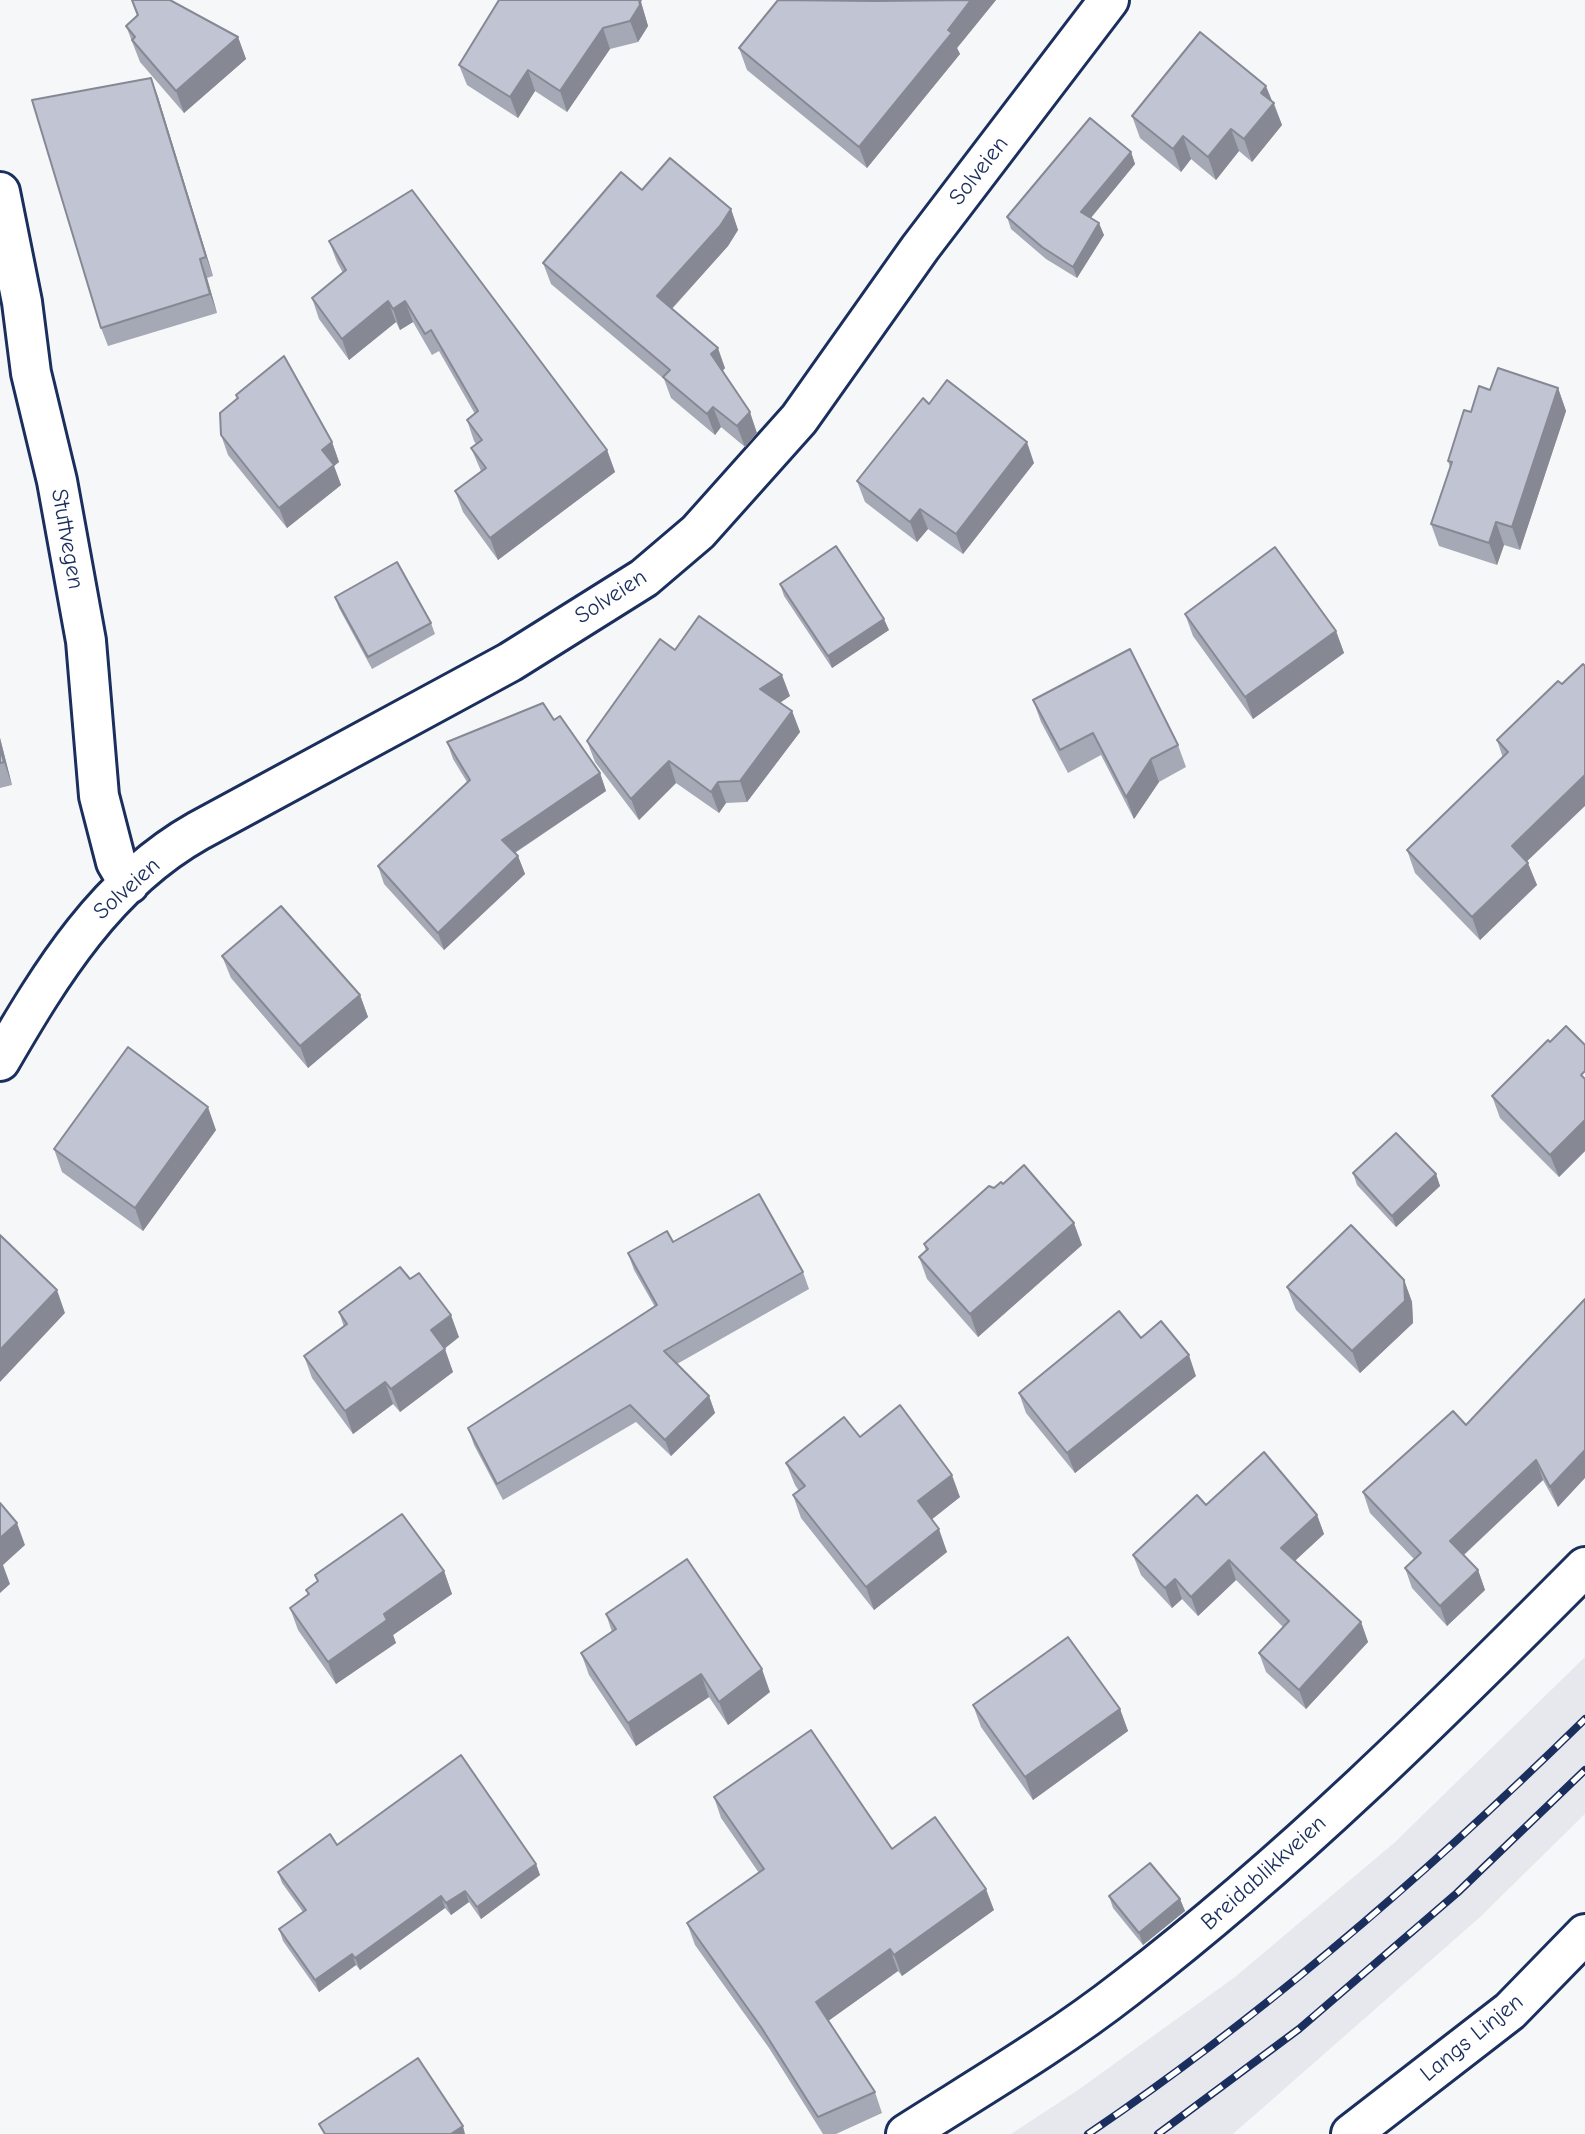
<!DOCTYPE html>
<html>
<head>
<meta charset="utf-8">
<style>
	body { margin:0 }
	canvas { display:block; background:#f6f7f9 }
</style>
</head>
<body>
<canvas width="1585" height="2134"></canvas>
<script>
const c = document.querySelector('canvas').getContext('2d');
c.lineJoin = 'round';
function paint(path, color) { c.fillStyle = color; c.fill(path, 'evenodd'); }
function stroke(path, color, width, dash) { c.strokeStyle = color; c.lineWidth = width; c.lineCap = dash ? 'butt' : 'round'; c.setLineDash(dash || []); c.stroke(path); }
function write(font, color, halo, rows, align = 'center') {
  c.font = font + ' "Comic Neue",sans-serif'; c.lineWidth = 5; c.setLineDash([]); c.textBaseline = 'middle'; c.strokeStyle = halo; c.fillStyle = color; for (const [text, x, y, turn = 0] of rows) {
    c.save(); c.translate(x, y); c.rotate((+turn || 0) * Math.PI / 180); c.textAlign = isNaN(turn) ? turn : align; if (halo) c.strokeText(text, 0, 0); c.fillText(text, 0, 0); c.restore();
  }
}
const built = new Path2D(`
	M1585,1657V1814L1479,1918L1233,2134H1011L1078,2090L1235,1977L1394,1843Z`);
const minor = new Path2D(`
	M0,192L22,302L31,373L57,481L86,641L99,796L116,862L129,884
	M0,1061C51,973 106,883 198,831L510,662L644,578L698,532L799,419L920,248L1109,0
	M906,2134C980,2087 1057,2042 1126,1988C1291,1861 1439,1714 1585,1567
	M1351,2134L1510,2011L1585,1934`);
const rail = new Path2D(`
	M1088,2134C1267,2013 1431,1870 1585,1719
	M1158,2134L1299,2029L1457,1893L1585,1770`);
const wall = new Path2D(`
	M131,0H170L238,37L246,59L184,113L140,62L126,26L137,16Z
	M875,0H996L957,48L960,54L867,168L747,70L739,48Z
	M641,2L648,26L638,42L610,49L567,112L535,91L518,118L467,85L459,65Z
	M151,78L158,97L213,276L207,278L217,313L108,346L101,328Z
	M1272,101L1274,103L1282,125L1252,162L1239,151L1216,180L1191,159L1181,172L1140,138L1132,116Z
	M1131,152L1135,164L1090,218L1104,235L1077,278L1046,259L1011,229L1007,217Z
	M642,190L731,209L738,230L728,246L672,309L725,368L723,371L757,433L745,447L721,427L715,435L671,398L664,379L551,284L543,263Z
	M329,241L607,450L615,472L498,560L463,512L455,491L481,471L471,448L476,444L474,441L467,420L475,414L439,351L432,355L413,322L400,330L396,322L349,360L319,319L312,298L343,273L337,262Z
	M1558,388L1566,411L1520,550L1504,545L1497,565L1439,546L1431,524L1450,467L1448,461L1471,412L1490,390Z
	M236,395L332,442L339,462L334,466L341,485L287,528L228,455L221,435L237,399Z
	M929,404L1034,463L963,554L928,529L917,542L865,502L857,481Z
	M780,584L889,630L832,668L784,596Z
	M335,597L431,623L435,634L372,669L339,608Z
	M1185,614L1336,631L1344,653L1253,719L1193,636Z
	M675,650L790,696L780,703L792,711L800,732L747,802L726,803L719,813L676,783L639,820L595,762L587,741Z
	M1558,681L1527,862L1537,885L1480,940L1415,873L1407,850L1503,758L1497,740Z
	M1033,700L1178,745L1186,767L1159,782L1134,819L1101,755L1068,773L1041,722Z
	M554,720L600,773L606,791L515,853L518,856L525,874L444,950L384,884L378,866L467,782L453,759L447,742Z
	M0,738L12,785L0,788Z
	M222,956L360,995L368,1017L308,1068L231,978Z
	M1550,1042L1585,1151L1559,1177L1500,1118L1492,1096Z
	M216,1130L143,1231L62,1172L54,1149Z
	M1353,1173L1436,1174L1440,1186L1396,1227L1357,1185Z
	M673,1242L803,1272L809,1289L677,1364L709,1396L715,1413L671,1456L636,1422L503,1500L474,1445L468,1428L655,1307L634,1270L628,1253Z
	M924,1244L1082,1245L978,1337L927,1279L919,1257L926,1251Z
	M410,1279L459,1337L444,1349L453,1372L400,1412L393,1404L353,1434L312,1378L304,1356L344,1327L339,1312Z
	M1404,1280L1412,1302L1413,1323L1360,1373L1296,1310L1287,1287Z
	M1585,1299L1558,1507L1543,1480L1464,1555L1478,1570L1485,1590L1447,1626L1412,1588L1405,1568L1414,1559L1370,1513L1363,1492L1466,1425Z
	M1141,1338L1196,1376L1075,1473L1026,1413L1019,1393Z
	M860,1437L960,1497L932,1519L947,1552L874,1610L801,1518L793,1495L799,1491L795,1485L786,1463Z
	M1206,1505L1317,1515L1324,1534L1295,1561L1361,1622L1368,1642L1306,1709L1266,1672L1259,1653L1283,1627L1236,1580L1198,1616L1182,1599L1172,1608L1141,1575L1133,1555Z
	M444,1571L452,1594L393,1635L396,1643L336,1684L298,1630L290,1608L308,1595L306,1590L318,1582L315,1575Z
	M606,1614L770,1692L728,1725L709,1697L636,1746L589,1675L581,1653L612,1632Z
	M973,1705L1120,1709L1128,1731L1033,1800L981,1727Z
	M714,1797L892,1849L994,1910L902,1976L898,1971L828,2021L875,2092L882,2113L836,2134H823L769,2048L695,1945L687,1923L759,1873L721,1818Z
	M337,1845L536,1864L540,1875L481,1919L469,1902L451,1915L445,1908L360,1970L356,1965L319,1992L283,1941L279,1929L303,1912L282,1883L278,1872Z
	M1109,1896L1180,1899L1185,1911L1143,1945L1113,1908Z`);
const shadedWall = new Path2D(`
	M639,0H642L641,2L648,26L638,42L630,21Z
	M971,0H996L957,48L960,54L867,168L859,147Z
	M603,28L610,49L567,112L560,91Z
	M238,37L246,59L184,113L176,91Z
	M528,70L535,91L518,118L510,97Z
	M151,78L158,97L213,276L206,257Z
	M1266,86L1282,125L1252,162L1244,139L1261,93Z
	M1231,129L1239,151L1216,180L1208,157Z
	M1183,136L1191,159L1181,172L1173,149Z
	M1131,152L1135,164L1086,224L1081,212Z
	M731,209L738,230L728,246L664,317L657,296Z
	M1099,223L1104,235L1077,278L1073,267Z
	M200,259L207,278L217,313L210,294Z
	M388,301L396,322L349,360L342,339Z
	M405,301L413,322L400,330L393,309Z
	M718,348L725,368L719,374L711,354Z
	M1558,388L1566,411L1520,550L1512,527Z
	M713,407L721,427L715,435L707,414Z
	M750,412L757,433L745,447L737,426Z
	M332,442L339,462L334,466L341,485L287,528L279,508L322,450Z
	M1027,442L1034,463L963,554L956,534Z
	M607,450L615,472L498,560L490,538Z
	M920,509L928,529L917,542L910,522Z
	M1496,522L1504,545L1497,565L1489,543Z
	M884,619L889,630L832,668L828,656Z
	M1336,631L1344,653L1253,719L1245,697Z
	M782,675L790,696L768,710L760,689Z
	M792,711L800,732L747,802L740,781Z
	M0,738L12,785L4,762L0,748Z
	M1151,759L1159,782L1134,819L1126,797Z
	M669,761L676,783L639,820L631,799Z
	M600,773L606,791L508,857L502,840Z
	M1585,775V806L1520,868L1512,846Z
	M718,782L726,803L719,813L711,792Z
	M518,856L525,874L444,950L438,933Z
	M1528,863L1537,885L1480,940L1472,917Z
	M360,995L368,1017L308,1068L300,1046Z
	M208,1107L216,1130L143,1231L135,1208Z
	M1585,1120V1151L1559,1177L1550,1155Z
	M1436,1174L1440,1186L1396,1227L1392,1216Z
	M1074,1223L1082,1245L978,1337L970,1314Z
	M1404,1280L1412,1302L1413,1323L1360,1373L1352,1351Z
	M57,1290L65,1313L0,1382V1350Z
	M451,1315L459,1337L439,1353L431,1330Z
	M445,1349L453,1372L400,1412L391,1389Z
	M1189,1355L1196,1376L1075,1473L1067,1453Z
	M385,1382L393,1404L353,1434L345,1411Z
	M709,1396L715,1413L671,1456L665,1440Z
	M1585,1450V1478L1558,1507L1550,1487Z
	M1536,1460L1543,1480L1457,1561L1450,1541Z
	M952,1475L960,1497L926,1524L918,1501Z
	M1317,1515L1324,1534L1288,1567L1281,1548Z
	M17,1523L25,1545L3,1565L10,1584L0,1593V1538Z
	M939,1529L947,1552L874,1610L866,1587Z
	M1229,1560L1236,1580L1198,1616L1191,1597Z
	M1478,1570L1485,1590L1447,1626L1440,1606Z
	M444,1571L452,1594L393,1635L396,1643L336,1684L328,1662L384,1614Z
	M1175,1579L1182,1599L1172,1608L1165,1588Z
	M1361,1622L1368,1642L1306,1709L1299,1690Z
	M762,1669L770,1692L728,1725L719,1702Z
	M701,1674L709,1697L636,1746L628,1723Z
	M1120,1709L1128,1731L1033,1800L1025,1777Z
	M536,1864L540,1875L481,1919L477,1907Z
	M986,1889L994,1910L902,1976L894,1955Z
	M465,1891L469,1902L451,1915L446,1903Z
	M441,1896L445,1908L360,1970L355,1958Z
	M1180,1899L1185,1911L1143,1945L1139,1933Z
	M890,1949L898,1971L824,2024L816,2002Z
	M352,1954L356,1965L319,1992L315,1980Z
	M463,2126L465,2134H451Z`);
const building = new Path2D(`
	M132,0H170L238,37L176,91L132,40L135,37L126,26L138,15Z
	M499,0H639L640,5L630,21L603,28L560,91L528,70L510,97L459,65Z
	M778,0L875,1L971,0L948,30L952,33L859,147L739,48Z
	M1200,32L1266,86L1261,93L1274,103L1244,139L1231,129L1208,157L1183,136L1173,149L1132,116Z
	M151,78L206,257L200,259L210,294L101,328L32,100Z
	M1090,118L1131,152L1081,212L1099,223L1073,267L1042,247L1007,217Z
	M670,158L731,209L720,226L657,296L718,348L711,354L750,412L737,426L713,407L707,414L663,377L670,370L543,263L621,172L642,190Z
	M412,190L607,450L490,538L455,491L486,468L471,448L482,440L467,420L478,411L431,330L425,334L405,301L393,309L388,301L342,339L312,298L346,270L329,241Z
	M284,356L332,442L322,450L334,465L279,508L221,435L220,413L238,398L236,395Z
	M1498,368L1558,388L1512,527L1496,522L1489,543L1431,524L1452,462L1448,461L1464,410L1471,412L1479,386L1490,390Z
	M947,380L1027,442L956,534L920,509L910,522L857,481L923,398L929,404Z
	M836,546L884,619L828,656L780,584Z
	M1275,547L1336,631L1245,697L1185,614Z
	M397,562L431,623L368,657L335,597Z
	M699,616L782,675L760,689L792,711L740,781L718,782L711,792L669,761L631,799L587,741L660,639L675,650Z
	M1130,649L1178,745L1151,759L1126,797L1093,733L1060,750L1033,700Z
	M1583,664L1585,666V775L1512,846L1528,863L1472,917L1407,850L1508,752L1497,740L1558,681L1562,684Z
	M543,703L554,720L560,716L600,773L502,840L518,856L438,933L378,866L470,780L447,742Z
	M0,748L4,762L0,763Z
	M281,906L360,995L300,1046L222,956Z
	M1566,1026L1585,1045V1071L1581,1075L1585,1079V1120L1550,1155L1492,1096L1548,1040L1550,1042Z
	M128,1047L208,1107L135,1208L54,1149Z
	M1396,1133L1436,1174L1392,1216L1353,1173Z
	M1024,1165L1074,1223L970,1314L919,1257L928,1249L924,1244L989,1186L994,1188L1001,1182L1003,1184Z
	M759,1194L803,1272L664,1351L709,1396L665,1440L630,1405L497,1484L468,1428L657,1305L628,1253L667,1231L673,1242Z
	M1351,1225L1404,1280L1405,1301L1352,1351L1287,1287Z
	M0,1235L57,1290L0,1350Z
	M400,1267L410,1279L419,1273L451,1315L431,1330L445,1349L391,1389L385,1382L345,1411L304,1356L347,1324L339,1312Z
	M1585,1299V1450L1550,1487L1536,1460L1450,1541L1478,1570L1440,1606L1405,1568L1421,1553L1363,1492L1453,1411L1466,1425Z
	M1119,1311L1141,1338L1161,1321L1189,1355L1067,1453L1019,1393Z
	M900,1405L952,1475L918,1501L939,1529L866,1587L793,1495L805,1486L786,1463L844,1417L860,1437Z
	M1264,1452L1317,1515L1281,1548L1361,1622L1299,1690L1259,1653L1289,1621L1229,1560L1191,1597L1175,1579L1165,1588L1133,1555L1197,1495L1206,1505Z
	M0,1503L17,1523L0,1538Z
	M402,1514L444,1571L384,1614L387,1620L328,1662L290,1608L309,1594L306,1590L318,1581L315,1575Z
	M687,1559L762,1669L719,1702L701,1674L628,1723L581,1653L616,1629L606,1614Z
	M1068,1637L1120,1709L1025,1777L973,1705Z
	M811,1730L892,1849L935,1817L986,1889L894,1955L890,1949L816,2002L875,2092L818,2117L761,2027L687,1923L764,1869L714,1797Z
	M461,1755L536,1864L477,1907L465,1891L446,1903L441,1896L355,1958L352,1954L315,1980L279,1929L306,1910L278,1872L330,1834L337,1845Z
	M1150,1863L1180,1899L1139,1933L1109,1896Z
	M418,2058L463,2126L451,2134H325L319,2124Z`);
const streetNames = [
	["Solveien",979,171,-52],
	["Stuttvegen",67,539,80],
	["Solveien",611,597,-33],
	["Solveien",127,889,-42],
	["Breidablikkveien",1264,1873,-42],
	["Langs Linjen",1472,2038,-39]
];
paint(built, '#e6e8ee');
stroke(minor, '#1b2f5e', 44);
stroke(minor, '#fff', 38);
stroke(rail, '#1b2f5e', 8);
stroke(rail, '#fff', 5, [16]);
paint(wall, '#a5a9b5');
paint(shadedWall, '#868994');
paint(building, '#c0c4d3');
stroke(building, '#868994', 2);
write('23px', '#1b2f5e', '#fff', streetNames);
</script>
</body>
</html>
